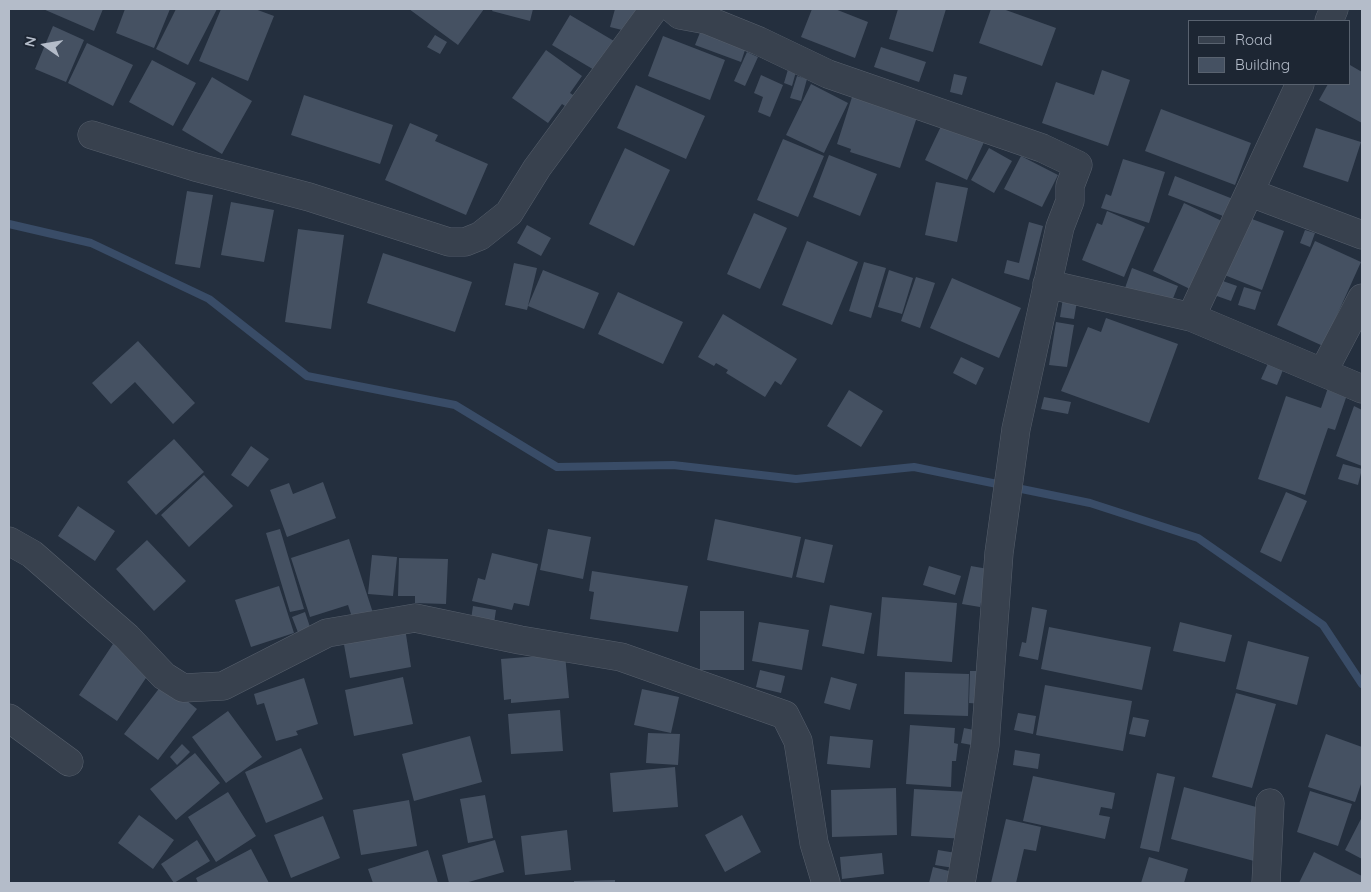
<!DOCTYPE html>
<html>
<head>
<meta charset="utf-8">
<style>
	body { margin:0 }
	#map { position:relative; width:1371px; height:892px; overflow:hidden; background:#242f3e; font-family:Quicksand,sans-serif }
	canvas { display:block }
	.frame { position:absolute; inset:0; border:10px solid #b4bcc9; pointer-events:none }
	.legend { position:absolute; left:1188px; top:20px; width:162px; height:65px; box-sizing:border-box; background:#1d2633; border:1px solid #59626f; margin:0; padding:6px 9px; list-style:none; font-size:15px; color:#b4bcc9 }
	.legend li { display:flex; align-items:center; gap:10px; height:25px }
	.legend b { width:25px; border:1px solid #59626f }
	.north { position:absolute; left:20px; top:20px; width:50px; height:50px; -webkit-text-stroke:4px #1d2633; paint-order:stroke; rotate:283deg; font-size:14px; font-weight:700; line-height:20px; text-align:center; color:#b4bcc9 }
	.north::after { content:''; display:block; margin:auto; width:18px; height:22px; background:#b4bcc9; clip-path:polygon(50% 0,100% 100%,50% 72%,0 100%) }
</style>
</head>
<body>
<div id="map">
<canvas width="1371" height="892"></canvas>
<div class="frame"></div>
<ul class="legend">
<li><b style="height:6px;background:#38414e"></b>Road</li>
<li><b style="height:14px;background:#455162"></b>Building</li>
</ul>
<div class="north">N</div>
</div>
<script>
const c = document.querySelector('canvas').getContext('2d');
c.lineJoin = 'round';
function stroke(path, color, width, dash) { c.strokeStyle = color; c.lineWidth = width; c.lineCap = dash ? 'butt' : 'round'; c.setLineDash(dash || []); c.stroke(path); }
function paint(path, color) { c.fillStyle = color; c.fill(path, 'evenodd'); }
const stream = new Path2D(`
	M9,224L91,243L209,299L307,376L455,405L557,467L673,465L796,479L914,467L1090,503L1198,538L1323,625L1362,684`);
const building = new Path2D(`
	M43,9H103L94,31Z
	M125,9H170L154,48L116,33Z
	M176,9H217L188,65L156,49Z
	M221,9H255L274,16L248,81L199,61Z
	M409,9H484L458,45Z
	M493,9H533L530,21L492,11Z
	M615,9H636L630,32L610,27Z
	M812,9H835L868,22L855,58L801,37Z
	M898,9H946L933,52L889,39Z
	M991,9H1003L1056,28L1042,66L979,43Z
	M570,15L614,41L596,71L552,45Z
	M53,26L84,40L66,82L35,69Z
	M701,30L746,47L741,62L695,45Z
	M435,35L447,42L440,54L427,47Z
	M663,36L725,60L710,100L648,76Z
	M87,43L133,65L113,106L68,83Z
	M881,47L926,62L919,82L874,67Z
	M546,50L582,76L570,93L576,97L568,108L562,104L548,123L512,98Z
	M747,52L758,57L745,86L734,81Z
	M152,60L196,83L173,126L129,102Z
	M1350,65L1362,72V123L1319,100L1328,84H1350Z
	M789,66L797,68L792,86L784,83Z
	M1102,70L1130,80L1108,146L1042,123L1056,82L1094,95Z
	M954,74L967,77L962,95L950,92Z
	M761,75L783,85L770,117L758,112L763,97L754,93Z
	M797,76L807,79L801,101L790,98Z
	M212,77L252,101L222,154L182,130Z
	M811,84L848,103L824,153L786,135Z
	M636,85L705,116L686,159L617,128Z
	M853,94L918,114L900,168L850,152L851,149L837,144Z
	M304,95L393,125L380,164L291,135Z
	M1161,109L1251,143L1235,185L1145,151Z
	M943,122L984,142L967,180L925,160Z
	M410,123L438,135L435,141L488,164L466,215L385,180Z
	M1316,128L1361,142L1348,182L1303,167Z
	M783,139L824,156L798,217L757,200Z
	M625,148L670,170L634,246L589,224Z
	M989,148L1012,161L994,193L971,180Z
	M829,155L877,174L860,216L813,197Z
	M1021,156L1058,175L1042,207L1004,189Z
	M1123,159L1165,172L1149,223L1101,208L1106,194L1111,196Z
	M1175,176L1238,201L1231,219L1168,195Z
	M936,182L968,188L957,242L925,235Z
	M187,191L213,195L200,268L175,264Z
	M231,202L274,210L264,262L221,255Z
	M1184,203L1226,223L1194,291L1153,271Z
	M1107,211L1145,227L1124,277L1082,260L1097,223L1102,225Z
	M754,213L787,228L760,289L727,274Z
	M1244,216L1284,231L1262,290L1222,274Z
	M1029,222L1043,226L1029,280L1004,273L1007,260L1019,263Z
	M527,225L551,238L541,256L517,243Z
	M298,229L344,235L331,329L285,322Z
	M1305,230L1315,233L1310,247L1300,243Z
	M807,241L858,262L832,325L782,305Z
	M1315,241L1361,262L1323,346L1277,325Z
	M383,253L472,282L455,332L367,303Z
	M864,262L886,268L871,318L849,311Z
	M514,263L537,268L527,310L505,305Z
	M1132,268L1178,286L1170,306L1125,288Z
	M543,270L599,293L584,329L528,306Z
	M889,270L913,278L902,314L878,307Z
	M916,277L935,283L920,328L901,321Z
	M952,278L1021,308L999,358L930,328Z
	M1220,280L1237,286L1231,301L1214,295Z
	M1244,287L1261,292L1255,310L1238,305Z
	M618,292L683,322L663,364L598,334Z
	M1063,298L1077,301L1074,319L1060,317Z
	M723,314L797,359L781,385L775,381L765,397L726,373L728,370L716,363L714,366L698,357Z
	M1106,318L1178,344L1149,423L1061,391L1088,327L1101,332Z
	M1056,322L1074,325L1067,367L1049,365Z
	M138,341L195,403L173,424L135,382L111,404L92,383Z
	M961,357L984,368L976,385L953,373Z
	M1270,359L1285,365L1277,385L1261,379Z
	M1331,379L1350,386L1335,430L1328,428L1305,495L1258,479L1286,396L1321,408Z
	M849,390L883,411L861,447L827,426Z
	M1044,397L1071,402L1068,414L1041,409Z
	M1354,406L1362,410V466L1336,456Z
	M174,439L204,472L156,515L127,482Z
	M251,446L269,459L248,487L231,475Z
	M1343,464L1362,469L1358,485L1338,479Z
	M204,475L233,506L189,547L161,515Z
	M323,482L336,518L287,537L270,490L289,483L293,494Z
	M1286,492L1307,501L1281,562L1260,552Z
	M78,506L115,531L95,561L58,536Z
	M715,519L801,537L792,578L707,560Z
	M280,529L304,609L290,612L266,533Z
	M548,529L591,537L583,579L540,570Z
	M349,539L373,613L353,620L348,605L310,617L291,558Z
	M805,539L833,545L824,583L796,577Z
	M147,540L186,581L154,611L116,569Z
	M492,553L538,564L529,606L514,603L512,610L472,601L478,578L485,580Z
	M372,555L397,557L393,596L368,594Z
	M399,558L448,559L446,604L415,603V596H398Z
	M929,566L961,576L955,595L923,585Z
	M971,566L988,569L980,607L962,604Z
	M592,571L688,586L678,632L590,619L594,592L589,591Z
	M279,586L294,633L251,647L235,600Z
	M882,597L957,603L952,662L877,656Z
	M830,605L872,613L864,654L822,646Z
	M473,606L496,610L493,630L470,626Z
	M1032,607L1047,610L1038,660L1019,656L1022,642L1026,643Z
	M700,611H744V670H700Z
	M305,612L311,630L299,635L292,617Z
	M759,622L809,630L802,670L752,661Z
	M1180,622L1232,635L1225,662L1173,651Z
	M1049,627L1151,647L1142,690L1041,669Z
	M405,628L411,667L350,678L343,639Z
	M1248,641L1309,657L1297,705L1236,689Z
	M113,644L152,669L117,721L79,695Z
	M565,654L569,698L511,703V699L504,700L501,659Z
	M760,670L785,676L781,693L756,687Z
	M970,671H984L983,704L969,703Z
	M905,672L969,674L968,716L904,714Z
	M403,677L413,724L354,736L345,690Z
	M831,677L857,684L850,710L824,703Z
	M304,678L318,724L296,731L298,735L276,741L264,703L257,705L254,694Z
	M164,682L197,709L158,760L124,734Z
	M1045,685L1132,701L1123,751L1036,735Z
	M642,689L679,697L671,733L634,725Z
	M1236,693L1276,704L1252,788L1212,777Z
	M560,710L563,751L511,754L508,714Z
	M228,711L262,757L226,783L192,737Z
	M1018,713L1036,716L1033,734L1014,730Z
	M1133,717L1149,720L1145,737L1129,734Z
	M910,725L955,728L954,743L958,744L956,761H952L951,787L906,784Z
	M964,728L979,731L977,746L961,743Z
	M648,733L680,734L678,765L646,763Z
	M1326,734L1362,747V781L1355,802L1308,787Z
	M470,736L482,782L414,801L402,754Z
	M830,736L873,740L870,768L827,764Z
	M182,744L190,752L177,765L170,757Z
	M301,748L323,799L266,823L245,772Z
	M1015,750L1040,754L1038,769L1013,765Z
	M195,753L220,783L176,820L150,789Z
	M675,767L678,807L613,812L610,773Z
	M1157,773L1175,777L1159,852L1140,848Z
	M1033,776L1115,793L1112,809L1101,807L1099,815L1110,817L1105,839L1023,821Z
	M1184,787L1267,810L1254,861L1171,839Z
	M896,788L897,835L832,837L831,790Z
	M914,789L970,792L968,839L911,836Z
	M1310,791L1352,804L1338,846L1297,832Z
	M228,792L256,836L216,862L188,817Z
	M485,795L493,838L468,843L460,799Z
	M409,800L417,846L361,855L353,810Z
	M139,815L174,840L153,869L118,843Z
	M742,815L761,852L725,872L705,835Z
	M323,816L340,858L291,878L274,835Z
	M1362,817V859L1345,850Z
	M1006,819L1041,827L1036,851L1024,849L1016,883H991Z
	M567,830L571,870L525,875L521,836Z
	M197,840L210,861L174,883L161,864Z
	M495,840L504,872L465,883H449L442,855Z
	M251,849L269,883H198L196,878Z
	M428,850L438,883H373L368,869Z
	M938,850L962,854L960,869L935,865Z
	M1314,852L1362,876V883H1299Z
	M882,853L884,874L842,879L840,857Z
	M1149,857L1188,869L1184,883H1141Z
	M933,867L953,872L950,883H929Z
	M615,880V883H574V881Z`);
const minor = new Path2D(`
	M673,9L680,15L707,20L759,41L828,74L1042,148L1078,165L1070,186V201L1060,227L1016,429L999,553L985,745L961,883
	M1329,21L1334,9
	M92,135L195,167L309,197L449,242H465L480,236L509,213L537,168L654,9
	M1251,193L1362,235
	M1047,284L1191,317L1300,84
	M1191,317L1362,389
	M1323,372L1362,298
	M9,541L32,554L127,637L164,676L183,688L223,686L327,633L415,618L520,640L621,657L785,715L798,741L814,843L826,883
	M9,718L69,762
	M1266,883L1270,803`);
stroke(stream, '#394c67', 8);
paint(building, '#455162');
stroke(minor, '#565f6c', 29);
stroke(minor, '#38414e', 28);
</script>
</body>
</html>
